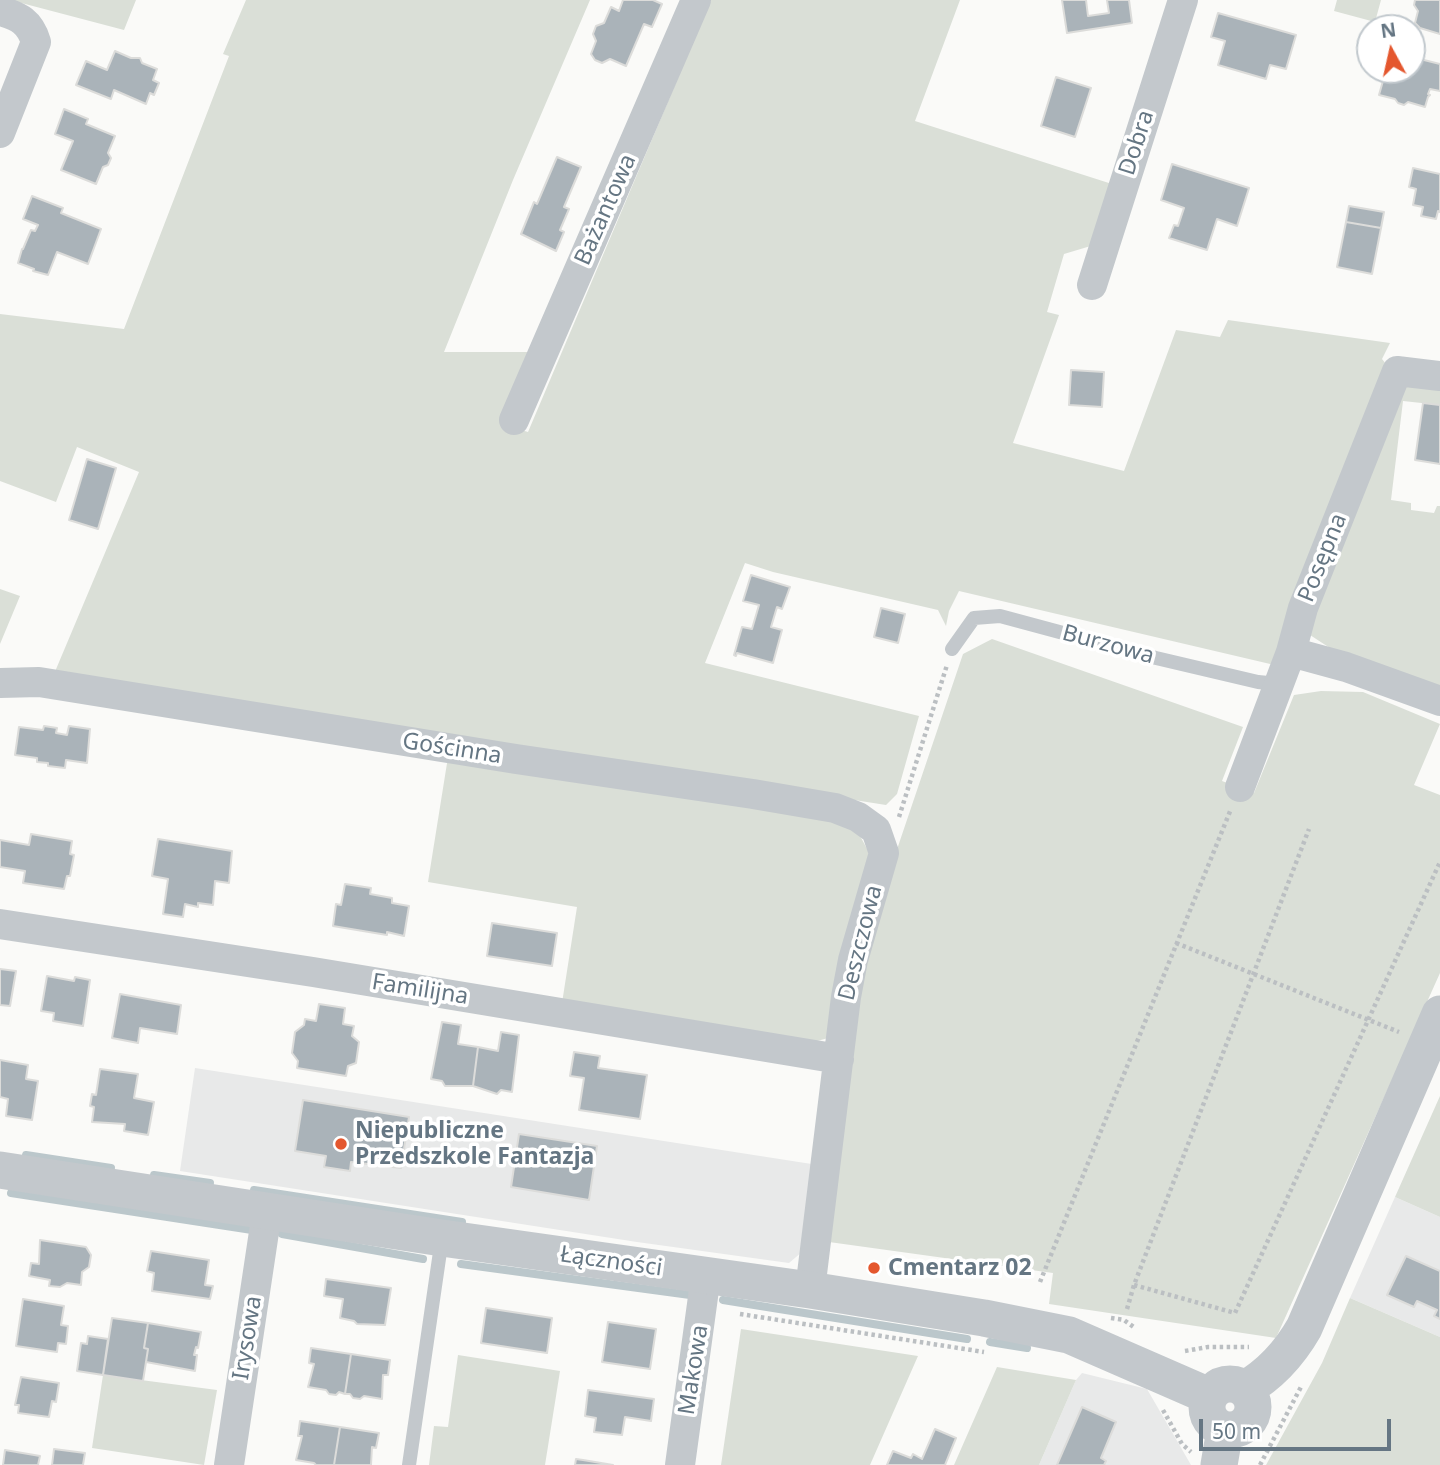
<!DOCTYPE html>
<html>
<head>
<meta charset="utf-8">
<style>
	body { margin:0 }
	#map { position:relative; width:1440px; height:1465px; overflow:hidden; background:#fafaf8; font-family:"Noto Sans",sans-serif }
	canvas { display:block }
	.north { position:absolute; left:1356px; top:14px; width:70px; height:70px; box-sizing:border-box; background:#fff; border:2px solid #c1c8cd; border-radius:50%; rotate:352deg; font-size:19px; font-weight:700; line-height:28px; text-align:center; color:#657683 }
	.north::after { content:''; display:block; margin:auto; width:24px; height:32px; background:#e4572e; clip-path:polygon(50% 0,100% 100%,50% 72%,0 100%) }
	.scale { position:absolute; left:1199px; top:1419px; width:192px; height:32px; box-sizing:border-box; border:4px solid #657683; border-top:0; padding-left:9px; font-size:21px; line-height:24px; white-space:nowrap; color:#657683; -webkit-text-stroke:5px #fff; paint-order:stroke }
</style>
</head>
<body>
<div id="map">
<canvas width="1440" height="1465"></canvas>
<div class="north">N</div>
<div class="scale">50 m</div>
</div>
<script>
const c = document.querySelector('canvas').getContext('2d');
c.lineJoin = 'round';
function paint(path, color) { c.fillStyle = color; c.fill(path, 'evenodd'); }
function stroke(path, color, width, dash) { c.strokeStyle = color; c.lineWidth = width; c.lineCap = dash ? 'butt' : 'round'; c.setLineDash(dash || []); c.stroke(path); }
function write(font, color, halo, rows, align = 'center') {
  c.font = font + ' "Noto Sans",sans-serif'; c.lineWidth = 7; c.setLineDash([]); c.textBaseline = 'middle'; c.strokeStyle = halo; c.fillStyle = color; for (const [text, x, y, turn = 0] of rows) {
    c.save(); c.translate(x, y); c.rotate((+turn || 0) * Math.PI / 180); c.textAlign = isNaN(turn) ? turn : align; if (halo) c.strokeText(text, 0, 0); c.fillText(text, 0, 0); c.restore();
  }
}
const built = new Path2D(`
	M195,1068L818,1165L809,1246L789,1263L637,1242L180,1171Z
	M1395,1197L1440,1217V1337L1350,1298Z
	M1082,1373L1147,1389L1191,1465H1039L1076,1380Z`);
const green = new Path2D(`
	M10,0H136L124,30Z
	M246,0H590L513,180L444,352H536L515,428L528,432L711,0H960L915,121L1112,184L1094,245L1064,254L1047,312L1059,315L1013,443L1124,471L1176,330L1220,337L1228,320L1390,343L1382,359L1390,369L1283,667L959,591L949,611L946,626L938,610L773,572L745,563L705,663L919,716L897,794L886,805L54,674L139,472L77,447L56,502L0,481V314L124,329L229,56L223,54Z
	M1337,0H1381L1375,22L1334,11Z
	M1407,383L1440,384V405L1403,401L1391,500L1411,503V510L1434,513L1437,506H1440V688L1330,648L1310,635L1307,622Z
	M0,589L20,596L0,644Z
	M992,639L1243,727L1222,781L1254,793L1294,695L1321,691L1363,692L1440,724L1414,785L1440,795V973L1276,1338L1049,1304L1053,1273L829,1242L862,953L963,654Z
	M448,757L836,819L859,834L872,858L832,1037L817,1041L562,1003L577,907L428,882Z
	M1440,1096V1217L1395,1197Z
	M1350,1298L1440,1337V1465H1266L1322,1363Z
	M741,1329L918,1356L870,1465H721Z
	M458,1355L560,1371L545,1465H429L434,1426L448,1427Z
	M997,1367L1076,1380L1039,1465H954Z
	M103,1375L217,1390L204,1465L92,1448Z`);
const stream = new Path2D(`
	M26,1155L111,1168
	M154,1175L210,1183
	M254,1190L462,1222
	M11,1193L252,1230
	M282,1234L423,1259
	M461,1264L690,1295
	M723,1300L967,1339
	M990,1342L1027,1348`);
const building = new Path2D(`
	M623,0H653L662,4L652,27L644,24L626,66L610,59L602,63L595,60L591,54L596,41L593,34L596,26L604,23L611,7L619,11Z
	M1062,0H1086L1088,16L1109,13L1107,0H1129L1132,23L1067,33Z
	M1415,0H1440V34L1420,28L1415,23L1418,11L1414,5Z
	M1218,13L1296,35L1286,69L1270,65L1266,79L1218,65L1225,41L1211,37Z
	M115,51L131,58H140L142,63L157,69L153,80L159,83L154,95L150,93L146,104L114,90L111,99L76,85L86,61L107,70Z
	M1420,59L1440,64V91L1430,89L1428,94L1430,95L1428,97L1425,107L1408,102L1404,105L1398,103L1395,99L1379,95L1386,70H1412V62L1419,64Z
	M1056,77L1091,88L1075,137L1041,126Z
	M64,109L88,119L86,124L115,136L108,153L111,158L108,165L103,167L96,184L61,170L73,141L55,134Z
	M557,157L581,167L564,207L569,209L560,230L564,232L556,251L521,234L534,202L537,204Z
	M1172,164L1249,188L1237,226L1217,219L1207,250L1169,238L1174,225L1178,226L1184,208L1161,200Z
	M1413,168L1440,174V212L1438,211L1436,219L1421,216L1423,207L1413,205L1416,189L1409,187Z
	M32,196L63,208L61,213L101,229L88,264L57,252L48,275L33,271L34,269L18,263L22,249H23L31,230L35,231L38,225L23,219Z
	M1349,206L1384,212L1381,228L1346,222Z
	M1346,222L1381,228L1372,274L1337,267Z
	M1071,370L1104,372L1102,407L1069,405Z
	M1423,403L1440,405V464L1415,460Z
	M87,459L116,468L98,529L69,520Z
	M751,575L790,587L782,609L777,607L771,627L782,630L773,663L737,653L736,656L734,655L742,627L752,629L759,605L743,601Z
	M881,608L905,614L898,643L874,637Z
	M44,726L57,728L56,733L67,735L69,726L90,729L87,763L66,760L65,768L48,766V763L37,762V758L15,755L19,727L43,730Z
	M31,834L72,841L70,854L74,855L70,876H67L64,889L23,883L25,871L0,867V840L29,845Z
	M158,839L232,851L229,883L215,881L213,905L198,903V907L185,904L183,917L163,914L168,879L152,876Z
	M345,884L371,888L370,894L392,898V903L409,906L404,936L387,932V935L333,926L336,904L341,905Z
	M492,923L557,933L552,966L487,956Z
	M0,969L16,971L10,1006L0,1005Z
	M47,976L74,981L75,977L90,980L83,1026L53,1021L54,1013L41,1011Z
	M120,994L181,1005L177,1034L140,1028L138,1043L112,1038Z
	M319,1004L345,1008L343,1024L354,1026L352,1036L359,1042L356,1063L348,1066L346,1076L297,1068L298,1061L292,1053L295,1032L304,1025L305,1019L316,1021Z
	M442,1022L461,1025L458,1044L478,1047L473,1086H445L442,1081L431,1079Z
	M501,1032L519,1035L512,1092L501,1090L497,1094L473,1086L478,1047L498,1051Z
	M574,1052L600,1056L598,1068L647,1075L640,1119L579,1110L584,1078L570,1076Z
	M0,1060L28,1065L26,1079L38,1081L32,1120L6,1116L8,1099L0,1097Z
	M100,1069L138,1074L134,1098L154,1102L148,1135L124,1131L125,1124L92,1122L94,1107L90,1106L92,1094L96,1095Z
	M303,1100L409,1117L401,1168L351,1162L350,1171L324,1167L326,1156L295,1151Z
	M519,1134L597,1146L589,1200L511,1187Z
	M40,1240L86,1247L91,1255L89,1267L82,1272L81,1285L67,1283L60,1287L49,1286L50,1280L29,1276L31,1263L39,1264Z
	M151,1251L209,1260L205,1285L213,1286L210,1299L152,1291L154,1273L147,1271Z
	M1406,1256L1440,1271V1319L1434,1316L1437,1310L1417,1301L1414,1307L1387,1295Z
	M326,1279L391,1288L385,1325L357,1324L354,1321L340,1318L343,1299L324,1296Z
	M23,1299L64,1306L61,1325L68,1326L66,1344L58,1343L57,1352L16,1346Z
	M486,1308L552,1318L547,1353L481,1343Z
	M112,1318L148,1323L144,1348L148,1349L143,1381L103,1375Z
	M608,1322L656,1329L650,1369L602,1362Z
	M148,1323L201,1332L198,1348L196,1347L194,1355H197L195,1371L146,1362L148,1349L144,1348Z
	M88,1336L108,1339L103,1375L77,1371L81,1343L87,1344Z
	M311,1348L351,1354L345,1394L339,1392L336,1395L329,1394L326,1390L308,1387L314,1364L309,1363Z
	M351,1354L390,1360L388,1375H383L382,1399L364,1396L360,1399L353,1398L350,1394H345Z
	M21,1377L59,1383L56,1402L52,1401L49,1417L18,1413L19,1405H15Z
	M588,1390L654,1399L651,1421L625,1417L622,1435L594,1432L596,1418L585,1416Z
	M1082,1407L1116,1422L1101,1458L1106,1461L1104,1465H1057Z
	M300,1421L340,1427L334,1465H316L314,1463L296,1460L302,1436H298Z
	M340,1427L379,1433L376,1448L372,1447L371,1465H334Z
	M935,1429L956,1438L945,1465H887L893,1451L911,1458L913,1454L922,1459Z
	M54,1449L85,1453L83,1465H52Z
	M5,1450L40,1456L38,1465H3Z
	M576,1459L583,1460L613,1465H575Z`);
const path = new Path2D(`
	M899,817L947,665
	M1176,943L1399,1032
	M1040,1282L1231,809
	M1134,1285L1235,1313L1440,862
	M1127,1309L1134,1285L1309,829
	M740,1314L984,1352
	M1111,1318L1124,1320L1135,1328
	M1185,1351L1208,1347H1249
	M1163,1410L1182,1444L1191,1452
	M1260,1465L1302,1385`);
const service = new Path2D(`
	M952,649L974,618L1000,616L1156,658L1258,682L1279,684
	M409,1465L442,1238`);
const minor = new Path2D(`
	M0,11C19,16 30,22 36,42L0,133
	M1092,285L1183,0
	M514,420L696,0
	M1291,652L1346,667L1440,701
	M0,683L39,682L516,759L753,794L835,808L858,817L876,830L884,853L853,960L846,997L810,1290
	M1240,787L1291,652L1303,608L1397,371L1440,376
	M0,924L313,972L839,1059
	M229,1465L267,1212
	M680,1465L706,1275`);
const tertiary = new Path2D(`
	M0,1170L442,1238L810,1290L984,1318L1069,1335L1209,1396
	M1207 1407a23 23 0 1 1 46 0a23 23 0 1 1-46 0Z
	M1245,1389C1271,1374 1289,1354 1304,1328L1440,1014
	M1219,1465L1225,1430`);
const markers = [
	[341,1144,7,"#e4572e"],
	[874,1268,7,"#e4572e"]
];
const streetNames = [
	["Dobra",1137,143,-72],
	["Bażantowa",606,210,-66],
	["Posępna",1323,558,-68],
	["Burzowa",1108,645,15],
	["Gościnna",452,749,9],
	["Deszczowa",861,943,-76],
	["Familijna",420,990,9],
	["Łączności",611,1262,8],
	["Irysowa",248,1338,-81],
	["Makowa",694,1370,-81]
];
const poiNames = [
	["Niepubliczne",355,1131],
	["Przedszkole Fantazja",355,1157],
	["Cmentarz 02",888,1268]
];
paint(built, '#e8e9e9');
paint(green, '#dadfd7');
stroke(stream, '#bbc7cb', 8);
paint(building, '#aab3b9');
stroke(building, '#dcdcda', 2);
stroke(path, '#bbbfc2', 4.5, [3.5, 3.5]);
stroke(service, '#c3c8cc', 14);
stroke(minor, '#c3c8cc', 30);
stroke(tertiary, '#c3c8cc', 37);
for (const [x, y, r, color] of markers) { const dot = new Path2D(); dot.arc(x, y, r, 0, 2 * Math.PI); c.fillStyle = color; c.fill(dot); stroke(dot, '#fff', 2.5); }
write('23px', '#657683', '#fff', streetNames);
write('bold 23px', '#657683', '#fff', poiNames, 'left');
</script>
</body>
</html>
